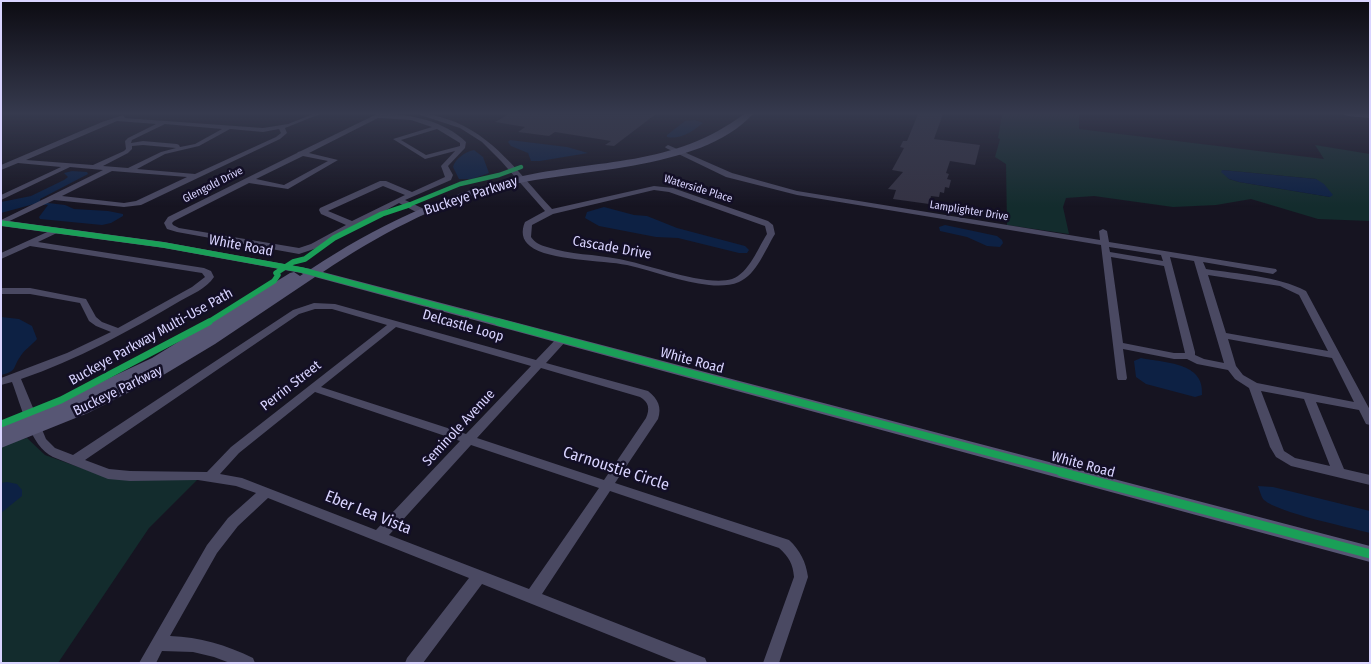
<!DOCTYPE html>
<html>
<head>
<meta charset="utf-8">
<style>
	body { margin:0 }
	#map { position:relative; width:1371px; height:664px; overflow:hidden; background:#161421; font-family:"Fira Sans Condensed",sans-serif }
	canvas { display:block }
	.frame { position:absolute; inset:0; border:2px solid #d9d4ff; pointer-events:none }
</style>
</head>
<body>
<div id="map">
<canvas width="1371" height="664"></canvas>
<div class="frame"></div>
</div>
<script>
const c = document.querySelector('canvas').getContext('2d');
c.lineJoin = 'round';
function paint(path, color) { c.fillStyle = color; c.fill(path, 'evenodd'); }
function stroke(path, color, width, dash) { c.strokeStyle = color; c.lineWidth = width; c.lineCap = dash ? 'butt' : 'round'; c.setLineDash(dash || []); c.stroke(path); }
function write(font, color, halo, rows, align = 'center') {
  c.font = font + ' "Fira Sans Condensed",sans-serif'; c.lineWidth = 5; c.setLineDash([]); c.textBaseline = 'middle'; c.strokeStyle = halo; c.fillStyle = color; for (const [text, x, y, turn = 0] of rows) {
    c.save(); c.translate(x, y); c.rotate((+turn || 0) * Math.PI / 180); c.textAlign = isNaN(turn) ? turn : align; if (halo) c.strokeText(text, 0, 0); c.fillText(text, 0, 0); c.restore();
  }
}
const green = new Path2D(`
	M1002,114H1079V129L1324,159L1315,145L1370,154V221L1318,219L1251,199L1216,205L1173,207L1094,196L1066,198L1063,207L1069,234L1007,225L1006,164L995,157L1000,139L998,138ZM1222,170L1316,179L1330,197L1239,182L1229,179Z
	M27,438L45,455L112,479H198L149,528L58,663H1V445Z`);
const water = new Path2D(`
	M695,120L703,123C693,131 681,140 667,137V135L685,121Z
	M510,140L567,147L588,153L540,161H531L528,153L511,146L508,142Z
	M474,150L483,157L489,173L472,179H459L453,167C455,159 466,151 474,150Z
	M1222,170L1316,179L1324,184L1333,195L1330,197L1239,182L1229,179L1221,172Z
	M72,171L87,172L88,174L40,199V202L65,205L74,209L108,211L123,214V216L111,223L102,225L40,219L39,217L48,205L34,204L1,213V202L31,196L64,180L68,177L64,173Z
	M604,207L634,215L647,216L677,228L745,246L749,250L747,253H739L678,238L656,237L599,226L585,218L587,212Z
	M945,225L997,236L1002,240L1003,243L1000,247L987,246L967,237L940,231L939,227Z
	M1,317L19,319L32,326L37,339C32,345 24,350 20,357C12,368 18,371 1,375Z
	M1141,358C1165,363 1205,362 1202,395L1195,397L1146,384L1136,377L1134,361Z
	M7,482L17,484L22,490V496L1,513V483Z
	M1258,486L1273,487L1370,511V533C1348,527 1279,513 1264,500C1261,497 1260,491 1258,486Z`);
const building = new Path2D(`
	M509,114L644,115L656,114L614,146L605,145L611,141L555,132L549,136L518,132L525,127L495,122Z
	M918,114H943L934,139L980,145L975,165L950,161L946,173L949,174L947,179L951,180L949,188L945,187L944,193L940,192L939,197L931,196L929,204L893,199L896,190L888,189L903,172L892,170L904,148L900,147L903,141H907Z`);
const street = new Path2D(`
	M313,114H320L285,128L287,133L280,139L141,205L124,207L54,200L1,225V220L103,170L70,167L1,200V195L61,167L18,163L1,170V165L102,122L123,115L125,118L263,128L288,124ZM117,121L156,124L128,138L125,141L126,149L124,151L93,165L26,160ZM165,124L222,129L195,144L180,147L179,145L177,144L143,141L131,143L132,140ZM230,129L263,132L279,129L281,133L276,137L195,174L137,169L165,154L199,146ZM143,145L176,148L161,152L128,168L103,166L128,153L132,149V146ZM112,171L187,177L136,201L124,203L62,196Z
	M377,114C407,113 444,120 466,142L465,148L448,166L453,175L451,180L405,200L424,209V213H418L399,203L317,248L299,254L177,232L167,229L164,223L168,217L297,153L298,152L301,151ZM378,118L411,120L432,127L393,139L425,159L455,151L441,166L445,177L412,192L386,181H380L320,208L319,210L321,214L346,225L311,244L299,248L179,228L173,225L172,223L174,221L249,183L288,189L338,160L309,153ZM437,129L460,143V146L426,155L401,140ZM303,156L328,161L284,185L256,179ZM383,186L405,195L352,221L328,211Z
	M417,114C427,113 437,116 447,119C493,134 520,175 552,209L654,186L673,188L768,221L773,225L775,234C765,250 757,274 739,282C730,286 718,286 709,285C681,282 654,271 627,265C602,260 549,261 530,246C522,240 521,231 525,222L545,211L501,161L482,142L460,128ZM654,190L669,192L762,225L765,226L767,234C758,248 749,273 732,279C706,287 647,264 619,259C595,254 570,255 547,247C540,245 535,243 531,237L532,225L553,214Z
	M668,145L732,173L797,191L1100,240L1099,231L1103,229L1107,231L1109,242L1276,269L1277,271L1273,274L1203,262L1206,269C1237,274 1278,276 1306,291L1370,410V425L1366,424L1359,410L1316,402L1344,469L1370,475V485L1291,466L1276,457L1270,447L1249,388L1235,379L1228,370L1197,364L1187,359H1174L1123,349L1127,378L1126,380H1118L1117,378L1101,245L797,195L726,177L666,148L665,147ZM1109,247L1161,255L1163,261L1110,252ZM1111,257L1164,266L1185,353H1174L1123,343ZM1170,257L1194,261L1224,363L1204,359L1195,355V352ZM1208,275L1280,286L1299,295L1328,351L1226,333ZM1228,339L1332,358L1354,402L1257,383L1243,375L1236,366ZM1261,391L1304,399L1330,466L1295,458L1284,451Z
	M56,228L60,230L59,232L38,242L204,268L211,271L214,277C206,289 192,294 180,301C129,331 77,360 21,379L46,439L55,448L73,455L293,310L314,303L335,304L536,360L558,337H566L567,339L566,341L546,363L648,391C658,399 662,407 658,419L615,483L789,540C800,550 806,562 808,577L779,663H763L794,577C793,564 789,557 779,548L610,491L542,594L705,658L707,663H679L482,584L423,663H405L407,658L469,578L268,498L238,526L217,553L170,636C200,637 226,645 253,658L255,663H230L214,657L193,652L162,651L156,663H139L207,545L228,518L256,493L236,486L198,480L130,481L108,479L53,457C30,446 21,405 12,382L1,385V378L67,353L111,332L96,326L89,321L80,303L30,294H1V288H30L86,299L96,317L102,322L118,328L192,287L205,277L202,273L30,246L1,259V253ZM315,309H332L387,325L231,447L207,472L130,471L109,469L85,460L299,314ZM396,327L531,366L466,434L321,387ZM541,368L640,397C649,402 650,409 646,418L604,480L477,438ZM315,392L460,441L376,530L242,478L220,474L239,453ZM471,445L599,488L529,589L389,535Z`);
const secondary = new Path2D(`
	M744,114H753C699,173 571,168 497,188C434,205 377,236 323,272L1370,546V562L315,277L215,344L165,374L88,413L1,448V425L71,396L152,358L290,273L294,272L300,276L303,274L301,273L164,248L1,226V220L164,242L311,269C375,227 442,194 518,177C598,159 674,167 744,114Z
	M1343,114H1370V118L1347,116Z`);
const cyclewayFar3 = new Path2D(`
	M406,206L460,184L499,175L521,167`);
const cyclewayFar2 = new Path2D(`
	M1,223L164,245L302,270L502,323
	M207,323L274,281L278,275L276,273L293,262L305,259L334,238L382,214L409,205`);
const cyclewayFar1 = new Path2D(`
	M498,322L1066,473
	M1,424L61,400L209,322`);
const cycleway = new Path2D(`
	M1061,472L1370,554`);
const farStreetnames = [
	["Glengold Drive",213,185,-27],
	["Waterside Place",698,189,17],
	["Lamplighter Drive",969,211,9]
];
const streetNames = [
	["Buckeye Parkway",471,196,-18],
	["White Road",241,246,11],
	["Cascade Drive",612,248,10],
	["Delcastle Loop",463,326,16],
	["Buckeye Parkway Multi-Use Path",151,337,-29],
	["White Road",692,361,15],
	["Perrin Street",291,386,-38],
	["Buckeye Parkway",118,391,-26],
	["Seminole Avenue",459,428,-47],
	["White Road",1083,465,15]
];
const nearStreetnames = [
	["Carnoustie Circle",616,469,18],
	["Eber Lea Vista",368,513,22]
];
paint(green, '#132c2d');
paint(water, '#0d2144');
paint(building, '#343243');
paint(street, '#4a4962');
paint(secondary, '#575674');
stroke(cyclewayFar3, '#1a9f57', 4.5);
stroke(cyclewayFar2, '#1a9f57', 5.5);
stroke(cyclewayFar1, '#1a9f57', 7);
stroke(cycleway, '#1a9f57', 9);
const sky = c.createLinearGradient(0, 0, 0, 207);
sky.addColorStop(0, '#0c0b12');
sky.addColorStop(0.55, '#363a4e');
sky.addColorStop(1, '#363a4e00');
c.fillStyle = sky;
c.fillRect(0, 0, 1371, 207);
write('11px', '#d9d4ff', '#130f26', farStreetnames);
write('14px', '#d9d4ff', '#130f26', streetNames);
write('16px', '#d9d4ff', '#130f26', nearStreetnames);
</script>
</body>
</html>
